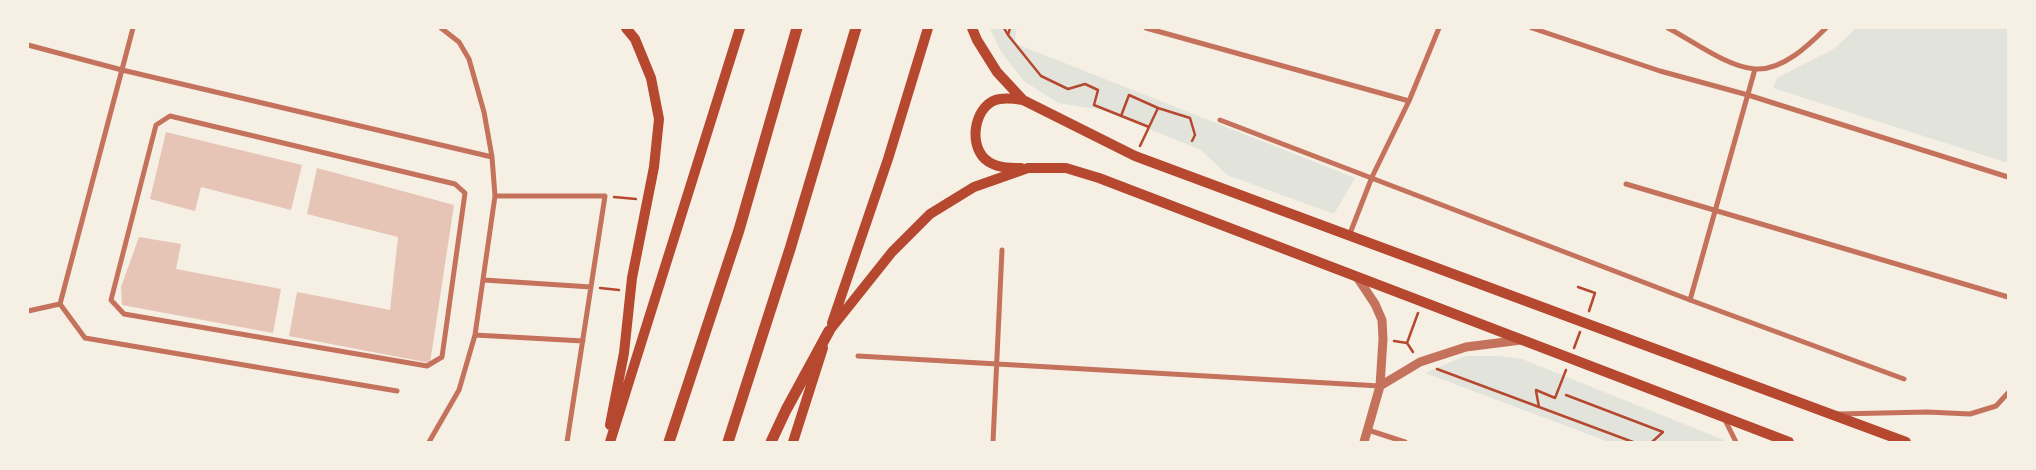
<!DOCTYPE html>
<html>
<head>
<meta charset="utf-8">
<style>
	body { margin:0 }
	#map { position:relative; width:2036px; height:470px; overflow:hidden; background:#f6efe4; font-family:"Noto Serif",serif }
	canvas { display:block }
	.frame { position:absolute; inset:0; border:29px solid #f6efe4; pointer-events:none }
</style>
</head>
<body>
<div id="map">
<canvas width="2036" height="470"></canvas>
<div class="frame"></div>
</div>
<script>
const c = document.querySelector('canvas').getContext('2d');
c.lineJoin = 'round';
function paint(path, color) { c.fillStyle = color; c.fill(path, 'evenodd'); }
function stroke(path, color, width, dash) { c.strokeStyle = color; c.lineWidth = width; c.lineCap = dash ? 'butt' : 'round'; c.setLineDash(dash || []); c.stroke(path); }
const green = new Path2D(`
	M990,28H1017L1014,43L1355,178L1334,214L1227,175L1201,150L1103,110L1058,103L1024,81L1001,52Z
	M1856,28H2008V163L1773,88L1777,78L1835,48Z
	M1465,356H1498L1522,359L1724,440L1726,442H1609L1425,373Z`);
const building = new Path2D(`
	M166,132L302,165L291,210L201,187L195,211L150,199Z
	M317,168L454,205L430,363L289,336L297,292L390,310L398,237L307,214Z
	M139,237L181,244L176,269L281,289L273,333L122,305L121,287Z`);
const path = new Path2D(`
	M1004,28L1008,35
	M1010,28L1008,35L1041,76L1068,89L1085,84L1098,90L1094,105L1149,127L1158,108L1190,118L1195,135L1192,141
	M1121,116L1129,95L1158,108
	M1140,146L1149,127
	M614,197L636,199
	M1578,287L1595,293L1589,311
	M600,288L619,290
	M1394,341L1407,343L1413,352
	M1407,343L1418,313
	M1574,348L1580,332
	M1437,369L1633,442
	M1536,390L1555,398L1566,370
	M1536,391L1539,407
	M1566,395L1663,432L1652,442`);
const minor = new Path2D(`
	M1146,28L1409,101
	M1532,28L1660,71L1748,95L2008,177
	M1668,28C1693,41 1727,67 1755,69C1782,71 1809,45 1826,28
	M28,45L122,70L492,157
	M170,116L455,184L465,193L442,357L427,366L124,314L111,300L156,125Z
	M1220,120L1690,300L1904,379
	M1626,184L2008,297
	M495,196H605L567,442
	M1349,236L1372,177L1409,101L1439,28
	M484,280L591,287
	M1690,300L1755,69
	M60,304L85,338L397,391
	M60,304L133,28
	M28,311L60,304
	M475,335L583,341
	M858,356L1380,386
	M1838,414L1927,412L1970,414L1996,406L2008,393
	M1724,418L1736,442
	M1368,430L1405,442
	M429,442L459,390L475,335L495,196L492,157L484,112L469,59L459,42L441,28
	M993,442L1002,250`);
const tertiary = new Path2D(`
	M1357,277L1375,304L1382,320L1383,339L1380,386L1364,442
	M1380,386L1420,362L1466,347L1521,340`);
const secondary = new Path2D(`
	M972,28L977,40L997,72L1023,100L1135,156L1906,442
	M1021,168C1009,168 995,168 985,159C967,142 976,102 1000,99C1007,98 1016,99 1023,100
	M832,323L888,159L928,28
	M829,331L892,252L930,214L974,187L1028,168H1066L1099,178L1789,442
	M610,425L624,353L632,278L654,167L659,119L651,78L635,39L626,28
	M610,442L740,28
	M793,442L823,348`);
const trunk = new Path2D(`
	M669,442L739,230L797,28
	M728,442L790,249L856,28
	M771,442L786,410L829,331`);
paint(green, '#e2e4dc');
paint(building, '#e6c5b7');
stroke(path, '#b5482f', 2.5);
stroke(minor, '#c5725c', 5);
stroke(tertiary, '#c5725c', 9);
stroke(secondary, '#b5482f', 10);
stroke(trunk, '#b5482f', 11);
</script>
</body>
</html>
